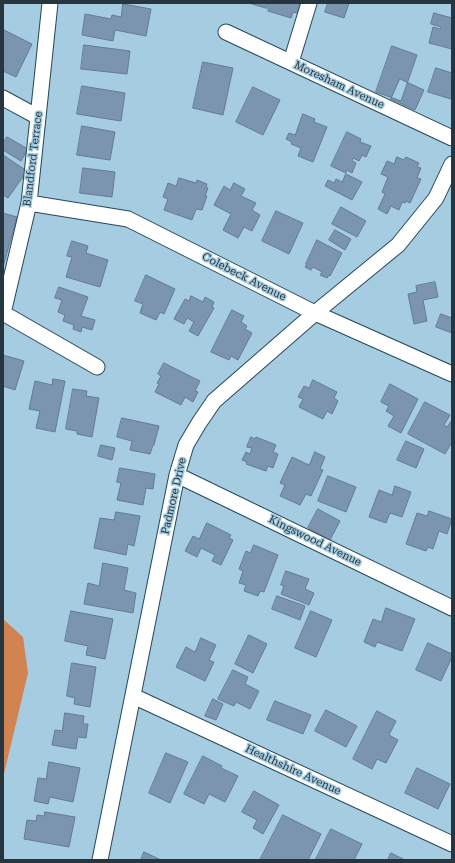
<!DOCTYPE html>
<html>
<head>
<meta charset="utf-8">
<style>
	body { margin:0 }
	#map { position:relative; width:455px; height:863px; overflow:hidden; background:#a5cce0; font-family:"Roboto Serif",serif }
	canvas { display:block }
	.frame { position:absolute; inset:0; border:4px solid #27363e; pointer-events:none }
</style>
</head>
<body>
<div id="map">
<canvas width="455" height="863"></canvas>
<div class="frame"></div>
</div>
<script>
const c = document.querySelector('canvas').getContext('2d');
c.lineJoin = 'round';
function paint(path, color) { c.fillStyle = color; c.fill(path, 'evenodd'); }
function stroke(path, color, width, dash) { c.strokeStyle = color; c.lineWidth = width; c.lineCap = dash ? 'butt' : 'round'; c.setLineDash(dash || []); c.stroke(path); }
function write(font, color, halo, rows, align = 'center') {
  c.font = font + ' "Roboto Serif",serif'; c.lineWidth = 3; c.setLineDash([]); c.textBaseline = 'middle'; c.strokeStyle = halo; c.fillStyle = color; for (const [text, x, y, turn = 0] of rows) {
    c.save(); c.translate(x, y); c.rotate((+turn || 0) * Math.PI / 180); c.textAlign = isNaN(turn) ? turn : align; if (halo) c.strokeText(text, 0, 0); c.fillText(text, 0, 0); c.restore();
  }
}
const green = new Path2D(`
	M3,619L23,637L28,673L3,778Z`);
const building = new Path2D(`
	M249,3H269L267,8Z
	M271,3H304L300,14L293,12L291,18L268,11Z
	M328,3H349L344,18L325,12Z
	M123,4L151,9L146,36L115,30L113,41L82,35L85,14L111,19L112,15L121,17Z
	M434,13L452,18V49L429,43L433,27L440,29L441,27L431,24Z
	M4,30L32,44L16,77L3,71Z
	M84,45L130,51L127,74L81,69Z
	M392,46L417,55L401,101L376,92Z
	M203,62L233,68L223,115L193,108Z
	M436,68L452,73V96L451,99L428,92Z
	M400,79L424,90L415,110L391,99Z
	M82,86L125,93L121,121L77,114Z
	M253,87L280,100L263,135L236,122Z
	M303,114L315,119L314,122L327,127L313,162L298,156L301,148L291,144L292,142L286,139L289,133L295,135Z
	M82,126L115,132L110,160L77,155Z
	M347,132L361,139L360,142L371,146L366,157L362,155L359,161L353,158L352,161L356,163L352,173L347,170L346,173L331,166Z
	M7,137L28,149L21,161L3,150V143Z
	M3,155L27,171L8,198L3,195Z
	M397,157L404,160L406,157L419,163L417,167L421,168L417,178L421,179L410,203L406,201L405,203L402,202L399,210L391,206L387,214L378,209L385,194L382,192L388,177L381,174L387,161L394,164Z
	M83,168L115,172L112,197L80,193Z
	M346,174L362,182L352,200L325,186L328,180L334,183L336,179L342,182Z
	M179,178L196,183L197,180L207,184L206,187L208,188L205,196H207L202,210L196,209L192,220L164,210L168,199L163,197L168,183L176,186Z
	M234,183L245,189L241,196L256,203L252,210L260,215L252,231L244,227L238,238L223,230L231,214L214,205L224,186L230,190Z
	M341,207L366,221L357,237L332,224Z
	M276,211L303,223L289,254L262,241Z
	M3,213L17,217L3,267Z
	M335,230L351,239L345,250L329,240Z
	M317,240L342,253L330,276L329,275L327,278L320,275L322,272L313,267L311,270L305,267L307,264H306Z
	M72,241L88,246L86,253L108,260L100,287L66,277L72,257L67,256Z
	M146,275L175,289L164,314L160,312L156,320L140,313L143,304L135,301Z
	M435,282L438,297L423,300L427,321L414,324L408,294L417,292L416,286Z
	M59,287L88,297L81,316L95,320L92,330L82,327L81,332L73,329L74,325L63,321L65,315L58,312L62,300L55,298Z
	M191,296L203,302L205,297L214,302L212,307L214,308L198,336L189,331L194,322L187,318L184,324L174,319L185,299L189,301Z
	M232,310L244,316L241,322L247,326L245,329L252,333L238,360L231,356L229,360L211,352Z
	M441,314L452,318V333L436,327Z
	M3,355L24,361L15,390L3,386Z
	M164,363L200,381L195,391L198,392L193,402L185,397L181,405L155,392L159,384L157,383L161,376L158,374Z
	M53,379L65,381L55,432L36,428L40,411L29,409L35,381L52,385Z
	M313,380L337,392L334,398L338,401L332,414L327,411L323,419L299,407L303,399L298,397L304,386L309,388Z
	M390,384L418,399L401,433L388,426L394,416L386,411L389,406L381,402Z
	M73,389L87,391L86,396L99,398L92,437L77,434V431L66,429Z
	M425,402L450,415L444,425L447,427L452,420V442L445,454L408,434Z
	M122,418L159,426L154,445H153L150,454L130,450L132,441L117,437Z
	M251,437L255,439L256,437L276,445L273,452L278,454L273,468L268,466L266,471L246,464L247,462L242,460L246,452L250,454L252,448L247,447Z
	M406,441L424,449L416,468L397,460Z
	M101,445L115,448L112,460L98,456Z
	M315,452L325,457L320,469L323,470L311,496L306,494L300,505L280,496L285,485L280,483L292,457L309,465Z
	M120,468L155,474L153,489L146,488L143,505L117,500L121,483L117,482Z
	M328,476L356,487L346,512L318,501Z
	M395,486L411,492L402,517L390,513L386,523L369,517L379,490L392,495Z
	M318,509L340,521L330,540L308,528Z
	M429,511L452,519L447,534L439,531L433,549L428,547L426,551L406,544L417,513L427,516Z
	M116,512L140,516L134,546L128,544L126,555L94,548L100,518L114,520Z
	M207,523L231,535L229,538L233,540L221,565L212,561L215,555L201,548L197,557L185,551L193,536L199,539Z
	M254,545L278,555L264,592L260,591L258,596L244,591L246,585L239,583L243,571L239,569L246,551L250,553Z
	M103,563L128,568L124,590L136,593L133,613L84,604L88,583L99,586Z
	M286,571L309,579L305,589L314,593L309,605L281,594L284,586L281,585Z
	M277,596L305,606L300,620L272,609Z
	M386,608L415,619L402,651L377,642L375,647L364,642L373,619L381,622Z
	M71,611L113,619L105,659L86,655L88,646L65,641Z
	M311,611L332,620L316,657L295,648Z
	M249,635L267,644L253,673L235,664Z
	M201,638L216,645L209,660L214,662L205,681L176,667L186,647L195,652Z
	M428,643L452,654V657L441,681L416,670Z
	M72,663L96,667L90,707L74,704L75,698L67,696Z
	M233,670L248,677L245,684L259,691L250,709L236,702L234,706L218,699Z
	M213,699L223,704L216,720L205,716Z
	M275,701L311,715L303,734L267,720Z
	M326,710L357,726L346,747L315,731Z
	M377,711L396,721L389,735L398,740L386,763L377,759L372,769L353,759Z
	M65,713L84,716L83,724H88L86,738L78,737L76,749L52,745L55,730L62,731Z
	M166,753L188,762L170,803L149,793Z
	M203,756L222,766L221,768L238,776L225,802L209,794L204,804L184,794Z
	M49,762L80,768L73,802L50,797L48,804L34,801L38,778L46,779Z
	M417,768L450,784L438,809L405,793Z
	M254,791L279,805L263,834L253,828L257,820L242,812Z
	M45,812L75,817L69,847L24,839L27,820L36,821L37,815L44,816Z
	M283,815L321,834L308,860H260Z
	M331,829L362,844L354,860L316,859Z
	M144,852L161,860H141Z
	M391,853L405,860H388Z`);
const minor = new Path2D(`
	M226,32L452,138
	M291,62L309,3
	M3,98L38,117
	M29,203L128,219L315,313L452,374
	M3,313L29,203L50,3
	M3,313L97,367
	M177,475L452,608
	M133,696L452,844
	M100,860L177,475L186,445L199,423L214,401L315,313L398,245L436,198L452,164`);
const streetNames = [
	["Moresham Avenue",339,85,25],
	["Blandford Terrace",33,159,-83],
	["Colebeck Avenue",244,277,27],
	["Padmore Drive",174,496,-77],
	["Kingswood Avenue",315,541,26],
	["Healthshire Avenue",293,770,25]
];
paint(green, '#d18352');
paint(building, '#7b94b0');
stroke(building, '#627b96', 1);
stroke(minor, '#254859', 17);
stroke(minor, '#fff', 15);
write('11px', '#27363e', '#a5cce0', streetNames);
</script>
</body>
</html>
